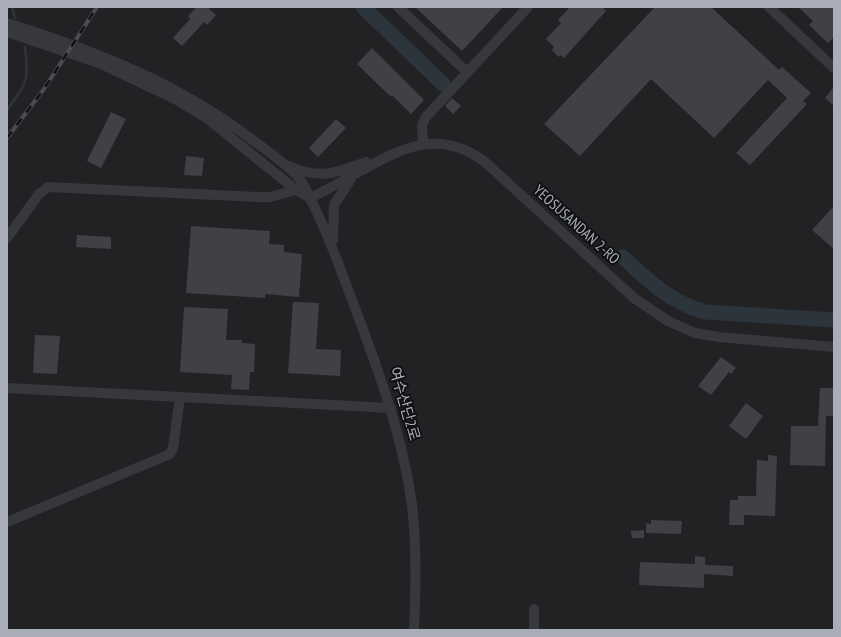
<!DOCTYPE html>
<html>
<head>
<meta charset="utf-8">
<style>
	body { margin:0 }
	#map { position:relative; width:841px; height:637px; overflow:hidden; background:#161618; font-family:"PT Sans Narrow",sans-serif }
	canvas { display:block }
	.frame { position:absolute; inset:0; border:8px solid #a8adb8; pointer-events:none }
</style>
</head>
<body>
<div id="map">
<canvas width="841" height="637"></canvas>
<div class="frame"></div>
</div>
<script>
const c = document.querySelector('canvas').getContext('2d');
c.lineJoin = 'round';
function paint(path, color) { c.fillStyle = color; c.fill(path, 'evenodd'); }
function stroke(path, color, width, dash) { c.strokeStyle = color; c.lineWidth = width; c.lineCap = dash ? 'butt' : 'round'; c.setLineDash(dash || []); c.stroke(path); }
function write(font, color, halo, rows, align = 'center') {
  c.font = font + ' "PT Sans Narrow","Noto Sans KR",sans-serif'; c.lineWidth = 4; c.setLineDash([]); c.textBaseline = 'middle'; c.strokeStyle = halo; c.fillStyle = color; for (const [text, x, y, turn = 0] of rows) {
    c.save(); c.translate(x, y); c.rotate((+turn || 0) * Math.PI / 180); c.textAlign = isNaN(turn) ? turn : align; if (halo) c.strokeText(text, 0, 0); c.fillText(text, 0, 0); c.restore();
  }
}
const built = new Path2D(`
	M7,7H834V630H7Z`);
const stream = new Path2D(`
	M12,7L15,18
	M7,110C27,82 29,83 25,47`);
const river = new Path2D(`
	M363,7L443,84
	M623,257C648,281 672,303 705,312L834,320`);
const building = new Path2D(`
	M197,7H207L216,15L207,25L204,22L182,46L173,38L190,19L188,16Z
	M415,7H503L462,51Z
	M570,7H602L606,11L564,58L561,55L559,57L552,50L554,47L546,39L561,23L558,20Z
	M655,7H711L779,70L782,67L811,93L803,101L807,104L750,165L736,153L787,98L768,80L714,138L651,79L580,156L544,124Z
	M798,7H834V37L828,43L809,25L813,21Z
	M372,48L424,100L411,114L392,95L391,97L357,64Z
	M834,87V106L825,98Z
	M452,98L461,106L453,114L445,106Z
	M111,112L126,119L101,168L87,161Z
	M336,119L346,128L318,157L309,148Z
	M186,156L204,158L202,176L184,175Z
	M834,206V249L812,230Z
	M191,226L270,231L269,244L284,245V252L302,254L299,297L265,294V298L186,293Z
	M77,235L111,237V249L76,247Z
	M293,302L319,303L316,349L341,350L340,376L288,373Z
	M184,307L228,309L226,340H242V343L255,344L254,372H250L249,390L231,389L232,375L180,372Z
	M35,335L60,336L57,374L33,373Z
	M721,357L736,368L731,374L729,372L711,395L698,386Z
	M820,388H834L833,416H826L825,466L790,465L791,426H818Z
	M746,403L763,416L746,439L729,426Z
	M768,455L777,456L775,516L744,515V525H729L730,500H738V496H756L757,460L768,461Z
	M651,520L682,521L681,534L646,533V523L651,524Z
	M644,530V538H632L631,531Z
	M695,556L705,557V565L733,566V576L704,574V588L639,585L640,562L695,564Z`);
const minor = new Path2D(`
	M398,7L467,72
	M769,7L834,68
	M7,23C96,51 180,84 254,141C269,152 285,163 298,177C304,184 306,190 310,198C323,223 333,249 343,276C371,351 401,425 412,505C417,546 416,588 414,630
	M7,32L99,63L175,99L208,119L296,190L310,198
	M423,143L422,126L425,118L528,7
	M289,166C321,180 335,173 366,162
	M310,198C327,190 343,181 359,172C403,147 440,128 485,162L634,298L668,321L695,333L719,337L834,347
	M7,238L39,194L48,187L258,197H270L296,190
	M333,240L334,205L351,179
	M7,388L391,408
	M7,522L170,454L173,448L180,397
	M534,630V609`);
const rail = new Path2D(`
	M7,138L44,89L97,7`);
const streetNames = [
	["YEOSUSANDAN 2-RO",576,225,42],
	["여수산단2로",404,404,74]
];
paint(built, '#222225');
stroke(stream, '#2c353c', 2.5);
stroke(river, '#2c353c', 15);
paint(building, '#404145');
stroke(minor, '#37383d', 10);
stroke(rail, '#4a4c52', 4);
stroke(rail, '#111113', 2.5, [8]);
write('15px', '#a8adb8', '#111113', streetNames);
</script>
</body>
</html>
